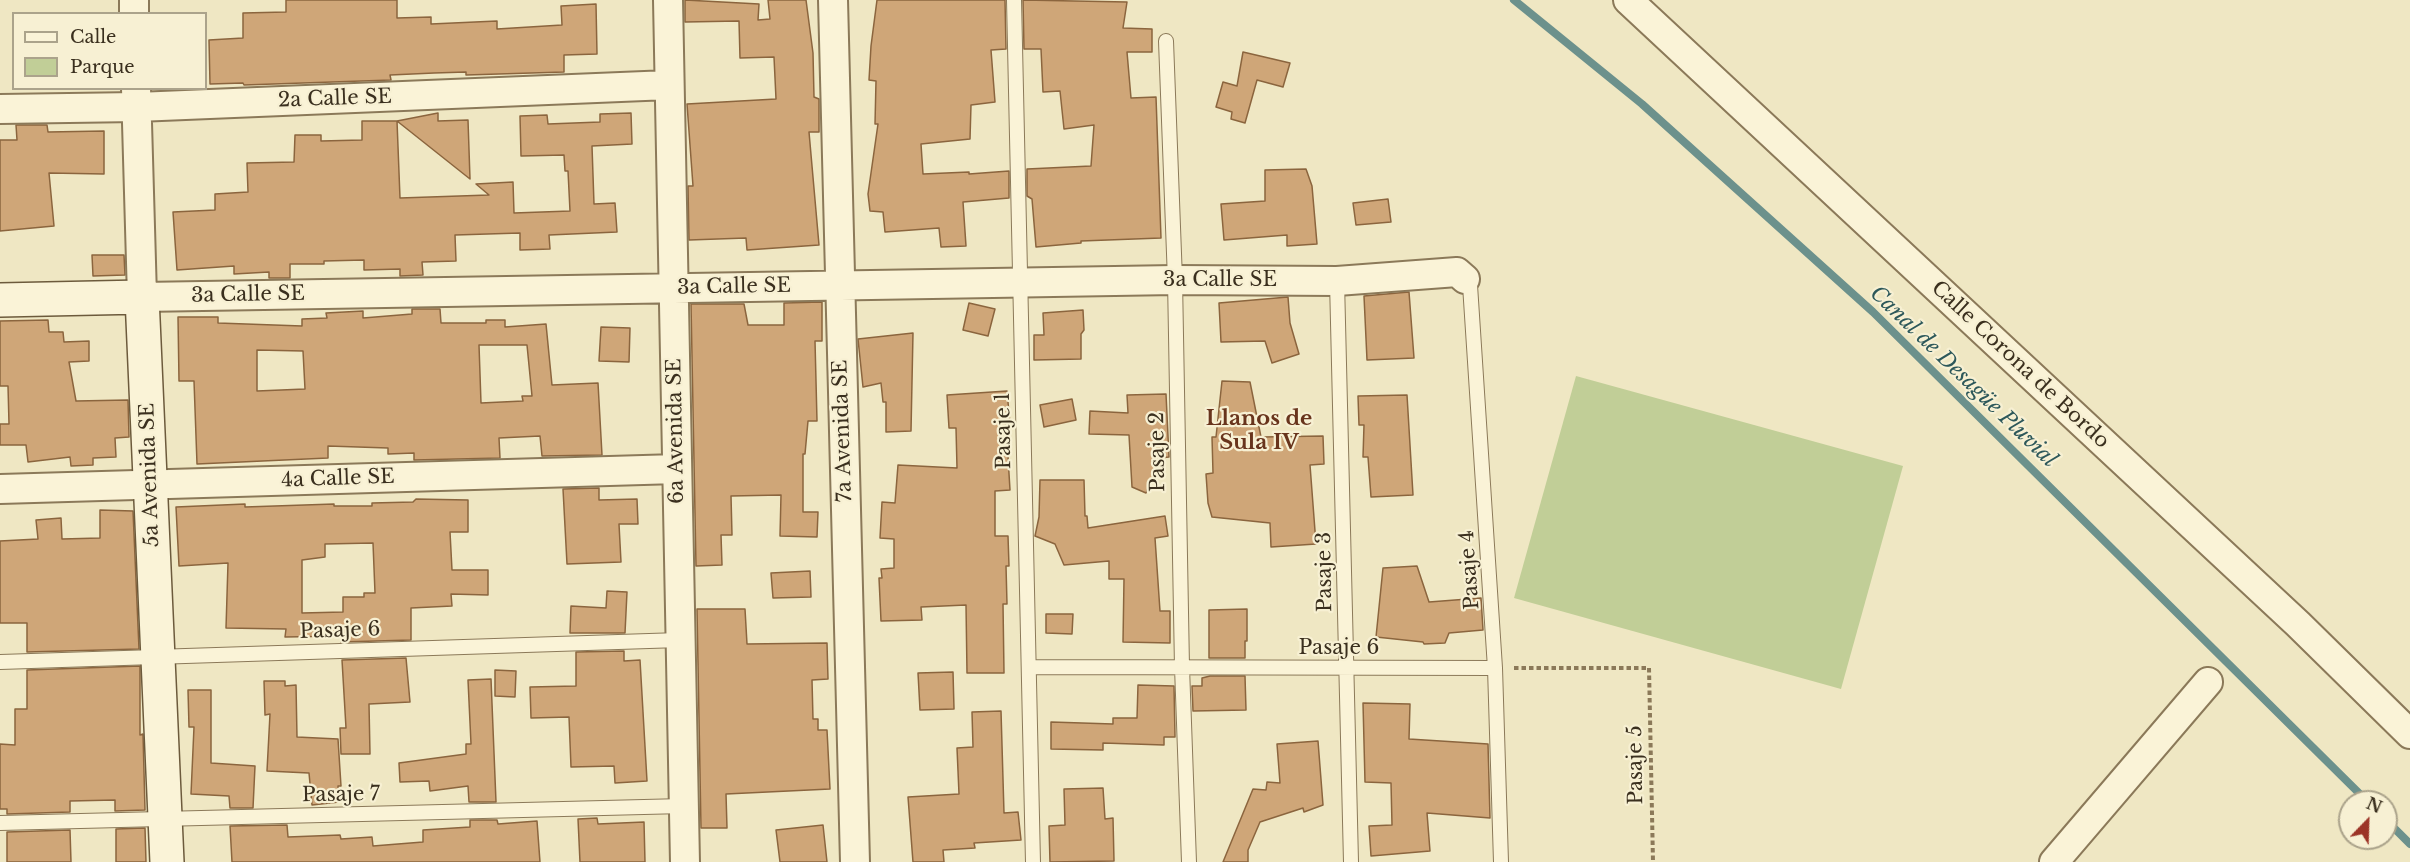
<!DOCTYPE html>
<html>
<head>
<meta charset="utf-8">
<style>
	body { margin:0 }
	#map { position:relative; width:2410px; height:862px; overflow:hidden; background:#efe7c3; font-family:"Libre Baskerville",serif }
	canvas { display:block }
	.legend { position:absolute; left:12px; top:12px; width:195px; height:78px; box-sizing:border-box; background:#f7f0d3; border:2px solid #aba38b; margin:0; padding:8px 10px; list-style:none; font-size:18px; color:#3a2f1e }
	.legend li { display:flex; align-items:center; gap:12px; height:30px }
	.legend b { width:30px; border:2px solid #aba38b }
	.north { position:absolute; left:2338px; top:790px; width:60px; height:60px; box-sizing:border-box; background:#f7f0d3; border:2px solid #aba38b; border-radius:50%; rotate:23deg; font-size:16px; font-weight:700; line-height:24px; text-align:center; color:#3a2f1e }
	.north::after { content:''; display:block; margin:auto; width:21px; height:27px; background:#9c3427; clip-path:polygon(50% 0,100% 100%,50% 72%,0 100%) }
</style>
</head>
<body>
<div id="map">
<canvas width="2410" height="862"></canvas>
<ul class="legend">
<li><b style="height:8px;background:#faf3d7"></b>Calle</li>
<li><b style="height:16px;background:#c1ce97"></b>Parque</li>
</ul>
<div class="north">N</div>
</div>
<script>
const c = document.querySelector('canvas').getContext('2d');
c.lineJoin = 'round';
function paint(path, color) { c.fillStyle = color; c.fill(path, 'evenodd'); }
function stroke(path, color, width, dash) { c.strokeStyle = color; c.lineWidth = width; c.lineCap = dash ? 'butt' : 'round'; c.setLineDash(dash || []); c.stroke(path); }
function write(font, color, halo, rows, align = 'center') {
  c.font = font + ' "Libre Baskerville",serif'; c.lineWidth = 4.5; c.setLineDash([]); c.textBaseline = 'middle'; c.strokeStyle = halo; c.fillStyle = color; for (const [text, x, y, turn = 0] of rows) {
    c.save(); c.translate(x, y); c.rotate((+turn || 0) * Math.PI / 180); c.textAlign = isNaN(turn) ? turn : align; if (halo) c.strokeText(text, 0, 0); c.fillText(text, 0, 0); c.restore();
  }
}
const green = new Path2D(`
	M1576,376L1903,466L1841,689L1514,598Z`);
const stream = new Path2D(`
	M1514,0L1642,104L1873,312L2368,802
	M2386,820L2410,844`);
const building = new Path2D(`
	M286,0H397V18L431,17V24L497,21V29L562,25L561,6L596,4L597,54L564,55V72L466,75V72L434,73L390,75L391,80L244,85L243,83L210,84L209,40L243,38V13L286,12Z
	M685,0L759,4L758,20L770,19L768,0H806L813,53L814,97L819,99V132H809L819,245L747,250L746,238L689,240L688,186H693L687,104L776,99L774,57L740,58L739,21L685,22Z
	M877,0H1005L1006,49L991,50L995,102L971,105L970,139L921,144L923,174L969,172V174L1009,171V198L963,202L966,246L941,247L939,228L885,232L883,212L870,211L868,194L878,124H875L876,81L869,80L871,46Z
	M1023,0L1127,2L1123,28L1152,29V52H1127L1131,98L1156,97L1161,238L1081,241V243L1036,247L1032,199L1027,196V169L1091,166L1094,125L1064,129L1060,91L1043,92L1041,49H1024Z
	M1243,52L1290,63L1283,87L1257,80L1245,123L1231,119L1232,112L1216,107L1223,82L1237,86Z
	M438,113V121L468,120L470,179L397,121Z
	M631,113L632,144L592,146L594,204L615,203L617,232L549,235L550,249L520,250V233L455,235L456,261L422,262L423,275L400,276V269L364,270V260L324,261V264H290V278H269V272L234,274V266L177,270L173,212L215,210V194L248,192L247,163L294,162L295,135H321V141L362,140V121H397L400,198L489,195L476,184L513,182L514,213L570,211L568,171H565L564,155L521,156L520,116L547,115L548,124L600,122V114Z
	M16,125H47L48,132L104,131V174L49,173L54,226L0,231V140H17Z
	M1306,169L1312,186L1317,244L1287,246V235L1224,240L1221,204L1265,201V170Z
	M1388,199L1391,222L1356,225L1353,203Z
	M92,255H124L125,275L93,276Z
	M1409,292L1414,358L1367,360L1364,296Z
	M1288,297L1290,323L1299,354L1272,363L1265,341L1221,342L1219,303Z
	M822,302V341H815L817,421H808L805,454H803V512H818L817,537L780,536L781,495L731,496L732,535H721L722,565L696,566L691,304H744L748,325H784V303Z
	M969,303L995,309L988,336L963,330Z
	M412,309H440L441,323H486V320H505V327L546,324L552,385L598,383L602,455L542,456L540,436L499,438L500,458L414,460V453L388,454V448L328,446V458L197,464L194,381H179L178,317H218V323L302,326V319L327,318L326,313L363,311V318L412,314ZM479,345H527L532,396H522L523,401L481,403ZM257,350L303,351L305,389L257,391Z
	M1083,310L1084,330L1081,334V359L1034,360V335H1044L1043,313Z
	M48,320L49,332H63L64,342L89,341V361L69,362L76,401L128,400L129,437L115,438L116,457L93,458V465L71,466L70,457L28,462L26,445H0V424H9L8,386H0V321Z
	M601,327L630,328L629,362L599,361Z
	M913,333L911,431L886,432V402H883L881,383L863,387L858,339Z
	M1222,381L1250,382L1261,437L1323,436L1324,464L1310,465L1316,544L1271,547L1270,523L1212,517L1208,503L1206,474L1213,473L1212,437H1216Z
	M1007,391L1010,424H1006L1010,490L995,491V536H1008L1009,566H1006L1007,604H1003L1004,673H967L966,605L921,607L922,620L881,621L879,578H882L881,569L894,568V539L880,538L882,502L895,503L898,465L957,468L956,428H949L947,395Z
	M1166,394L1169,457L1160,458L1146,493L1132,487L1129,435L1089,434L1090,411L1128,413L1127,395Z
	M1407,395L1413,495L1371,497L1368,457H1363L1364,425H1359L1358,396Z
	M1072,399L1076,420L1044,427L1040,405Z
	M1040,480H1084L1085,516H1087L1088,528L1165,516L1168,536L1155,538L1160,611H1170V643L1123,642L1124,579H1109V561L1064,565L1055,544L1035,536L1039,517Z
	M599,488V500L637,499L638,524H619L621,562L567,564L563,489Z
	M416,499L468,500V532H450L452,570H488V595L451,594L452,606L411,608V640L341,642V636L285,637L286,629L226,628L228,563L179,566L176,507L245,504V507L334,504V506H372V503L413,502ZM373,543L375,593H364V597H343V612L302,613V560L325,557V544Z
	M100,510L133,511L139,649L27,652V623H0V541L38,539L36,520L61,518L62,539L100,538Z
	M1417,566L1429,602L1481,598L1483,630L1449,633L1445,643L1424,644L1423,642L1376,637L1383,568Z
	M810,571L811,597L773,598L771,573Z
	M607,591L627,592L625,633H570L571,606L606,608Z
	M697,609H745L747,644L827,643L828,679L812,680L813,719H818V730H827L830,789L726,794L727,828H701Z
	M1247,609V641H1245V658H1209V610Z
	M1046,614H1073L1072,634L1046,633Z
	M624,651V661L640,660L647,781L615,783L614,766L571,767L569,717L531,718L530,687L576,686V652Z
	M406,658L410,702L369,704L370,754H341L340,728H346L342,660Z
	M140,666V735L143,734L145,810L115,811V800L70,801V812L7,814V809H0V744L15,745V709H27V670Z
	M495,670L516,671L515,697L495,696Z
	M953,672L954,709L920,710L918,673Z
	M1210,676H1245L1246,710L1193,711L1192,686H1202V678Z
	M491,679L496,802H469L468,786L430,791L429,781L400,782L399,763L466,754V744H471L468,680Z
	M264,681H285V686L296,685L297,737L338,739L341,786H338L339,802L312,805L309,773L267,771L270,714L265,715Z
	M1138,685L1174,686L1175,737H1164V745L1103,743V750L1051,749V722L1113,724V718H1137Z
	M188,690H211V763L255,766L253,808H230L229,796L191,794L194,727H189Z
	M1363,703L1410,704L1409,739L1488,744L1490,818L1427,813L1430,851L1371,856L1369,826L1392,825L1391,783L1365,782Z
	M1001,711L1004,813L1018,812L1021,840L974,843L975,848L943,850L944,862H913L908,797L959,794L957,748L973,747L972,712Z
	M1318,741L1323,805L1304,812L1303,808L1260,822L1248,850V862H1223L1253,789L1266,790L1267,782L1280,783L1277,744Z
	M1103,788L1105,819L1113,818L1114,861L1050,862L1049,826L1065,825L1064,789Z
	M597,818L598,824L644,822L645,862H580L578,819Z
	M470,820H497L498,824L537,821L540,862H232L230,826L287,825L288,837L340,835L341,839L372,837L373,846L423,842V830L470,827Z
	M823,825L827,862H780L776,830Z
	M145,828L146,862H116V829Z
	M70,830L71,862H7V832Z`);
const path = new Path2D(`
	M1514,668H1649L1653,862`);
const lane = new Path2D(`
	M1014,0L1033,862
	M1166,41L1175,280L1182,667L1189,862
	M1465,279L1470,285L1495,668L1501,862
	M1337,281L1351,862
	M0,662L680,640
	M1029,667L1495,668
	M0,823L684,806`);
const street = new Path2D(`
	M134,0V14
	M668,0L685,862
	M833,0L855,862
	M1628,0L2298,624L2410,734
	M136,88L142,297L1175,280L1337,281L1457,272L1465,279
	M0,109L137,107L669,85
	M0,489L677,469
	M2054,862L2208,682`);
const secondary = new Path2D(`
	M0,300L142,297L167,862`);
const streetNames = [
	["2a Calle SE",335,99,-2],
	["3a Calle SE",1220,280],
	["3a Calle SE",734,287,-1],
	["3a Calle SE",248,295,-1],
	["Calle Corona de Bordo",2020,365,43],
	["6a Avenida SE",676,431,-91],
	["7a Avenida SE",843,431,-92],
	["Pasaje 1",1004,431,-91],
	["Pasaje 2",1158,452,-91],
	["5a Avenida SE",150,475,-92],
	["4a Calle SE",338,479,-2],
	["Pasaje 4",1470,570,-94],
	["Pasaje 3",1325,572,-91],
	["Pasaje 6",340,631,-2],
	["Pasaje 6",1339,648],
	["Pasaje 5",1636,765,-91],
	["Pasaje 7",341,795,-1]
];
const waterNames = [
	["Canal de Desagüe Pluvial",1963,377,44]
];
const neighbourhoodNames = [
	["Llanos de",1259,419],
	["Sula IV",1259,443]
];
paint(green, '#c1ce97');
stroke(stream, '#6c918c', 8);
paint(building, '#cfa678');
stroke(building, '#8b653e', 1.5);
stroke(lane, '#8b7959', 16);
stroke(street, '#8b7959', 32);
stroke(secondary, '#6c5a3c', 36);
stroke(path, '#8b7959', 4, [4.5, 3]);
stroke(lane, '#faf3d7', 14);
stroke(street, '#faf3d7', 28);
stroke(secondary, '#faf3d7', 33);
write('20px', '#3a2f1e', '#f7f0d3', streetNames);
write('italic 21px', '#2d585a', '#f7f0d3', waterNames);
write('bold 21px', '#68341c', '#f7f0d3', neighbourhoodNames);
</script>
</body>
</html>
